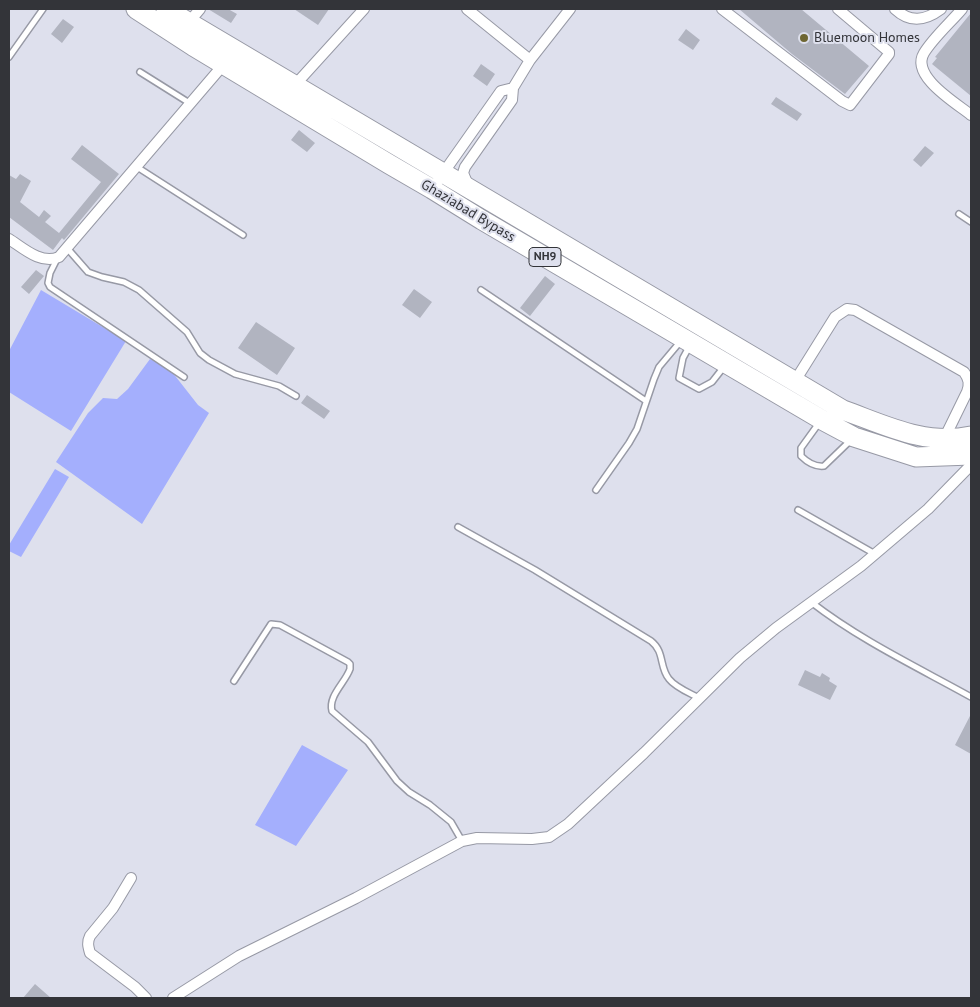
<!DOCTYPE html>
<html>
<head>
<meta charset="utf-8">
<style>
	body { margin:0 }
	#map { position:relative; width:980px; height:1007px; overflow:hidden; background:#dee0ed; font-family:"PT Sans",sans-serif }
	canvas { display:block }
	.frame { position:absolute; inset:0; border:10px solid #333439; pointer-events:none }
</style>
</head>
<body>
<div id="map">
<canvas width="980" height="1007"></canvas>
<div class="frame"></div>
</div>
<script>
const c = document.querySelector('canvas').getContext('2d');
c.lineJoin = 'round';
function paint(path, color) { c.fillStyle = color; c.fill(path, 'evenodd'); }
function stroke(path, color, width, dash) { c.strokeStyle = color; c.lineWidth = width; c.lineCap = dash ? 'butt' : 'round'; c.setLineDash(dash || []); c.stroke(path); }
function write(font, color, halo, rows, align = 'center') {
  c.font = font + ' "PT Sans",sans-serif'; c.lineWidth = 4; c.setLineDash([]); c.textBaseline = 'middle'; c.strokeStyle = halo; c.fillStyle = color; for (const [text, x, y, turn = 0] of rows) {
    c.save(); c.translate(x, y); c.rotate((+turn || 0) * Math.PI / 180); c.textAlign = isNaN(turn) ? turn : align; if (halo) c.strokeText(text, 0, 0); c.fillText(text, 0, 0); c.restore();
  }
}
const water = new Path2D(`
	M41,290L126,341L71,431L9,392V351Z
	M150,359L169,368L198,405L209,413L142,524L56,462L88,413L103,398L117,399L128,389Z
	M55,469L69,477L21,557L9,551V545Z
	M302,745L348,770L296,846L255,825Z`);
const building = new Path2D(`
	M208,9H228L237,14L231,23Z
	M294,9H329L318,25Z
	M739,9H801L869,66L845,94L792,54Z
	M971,13V96L932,64L937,58L935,57Z
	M63,19L74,27L62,43L51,34Z
	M686,29L700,40L693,50L678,40Z
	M481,64L495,74L487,86L473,76Z
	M776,97L802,114L797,121L771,104Z
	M299,130L315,143L307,152L291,140Z
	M82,145L119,174L64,240L62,238L53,250L9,217V175L16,179L20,174L31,181L20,202L39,217L44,210L51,216L45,222L59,233L101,182L71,159Z
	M925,146L934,153L921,167L913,160Z
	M36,270L44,276L29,294L21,287Z
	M545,276L555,284L530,316L520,308Z
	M414,289L432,302L420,318L402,305Z
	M256,322L295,348L277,375L238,348Z
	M307,395L330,411L324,419L301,403Z
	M805,670L820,677L822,673L830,678L829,681L837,686L830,700L798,685Z
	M971,714V754L955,745Z
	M35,984L51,998H23Z`);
const lane = new Path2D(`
	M9,57L43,9
	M140,72L191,104
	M137,167L243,235
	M959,214L971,222
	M67,248L88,272L102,277L124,282L139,290L187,332L200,353L209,360L235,374L279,386L296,396
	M58,257L50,273L48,283L50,287L184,377
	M481,290L646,401
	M689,347L683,358L679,378L699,389L712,382L723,368
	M819,423L801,448V456C807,462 815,467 824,466L852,439
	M596,490L629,443L637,429L654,379L659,367L680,342
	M798,510L875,554
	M458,527L535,570L651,641C665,652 659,667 669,679C676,688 690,693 699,698
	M811,602C860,640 917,667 971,697
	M234,681L271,624L280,625L348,662L350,664V669C345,683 328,696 332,711L368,742L397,781L409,792L430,805L451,822L462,841`);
const street = new Path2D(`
	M467,9L530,60
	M722,9L842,101L850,105L889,54V52L838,9
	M895,9C910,23 925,21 941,9
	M962,9C951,22 933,38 924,53C910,76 956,103 971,115
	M189,22L200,9
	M295,85L364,9
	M468,185L463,173L465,167L512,100L513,88L530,60L570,9
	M432,189L501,91L513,88
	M9,239C23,248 41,265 59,257L224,64
	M795,381L835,317L847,309L855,310L964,372C969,379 970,384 967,392L944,439
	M131,878L113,908L90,936C87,942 88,946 90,953L135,987L146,998
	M173,998L239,956L356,898L462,841L477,838L532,839L549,837L568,824L644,753L740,658L776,628L861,566L928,509L971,465`);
const highway = new Path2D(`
	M136,9L193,46L389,164L432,189L482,220L824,421L854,437L916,457L971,455
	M166,9L843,410C885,425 925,446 971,436`);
const markers = [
	[804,38,5,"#6e6632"]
];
const shields = [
	[545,257,32]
];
const shieldNames = [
	["NH9",545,257]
];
const poiNames = [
	["Bluemoon Homes",814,38]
];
const streetNames = [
	["Ghaziabad Bypass",468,211,31]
];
paint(water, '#a4affd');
paint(building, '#b1b4c0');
stroke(lane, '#9799a5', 8);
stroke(street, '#9799a5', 12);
stroke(highway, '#9799a5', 21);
stroke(lane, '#fff', 5);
stroke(street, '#fff', 10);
stroke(highway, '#fff', 19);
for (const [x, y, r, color] of markers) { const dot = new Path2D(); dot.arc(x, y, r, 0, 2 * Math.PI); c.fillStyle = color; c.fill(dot); stroke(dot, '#dee0ed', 2); }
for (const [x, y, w] of shields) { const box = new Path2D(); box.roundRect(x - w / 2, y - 9.5, w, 19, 4); c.fillStyle = '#dee0ed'; c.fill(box); stroke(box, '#333439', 1); }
write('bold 12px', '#333439', null, shieldNames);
write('14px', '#333439', '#dee0ed', poiNames, 'left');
write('14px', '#333439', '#dee0ed', streetNames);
</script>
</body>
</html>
